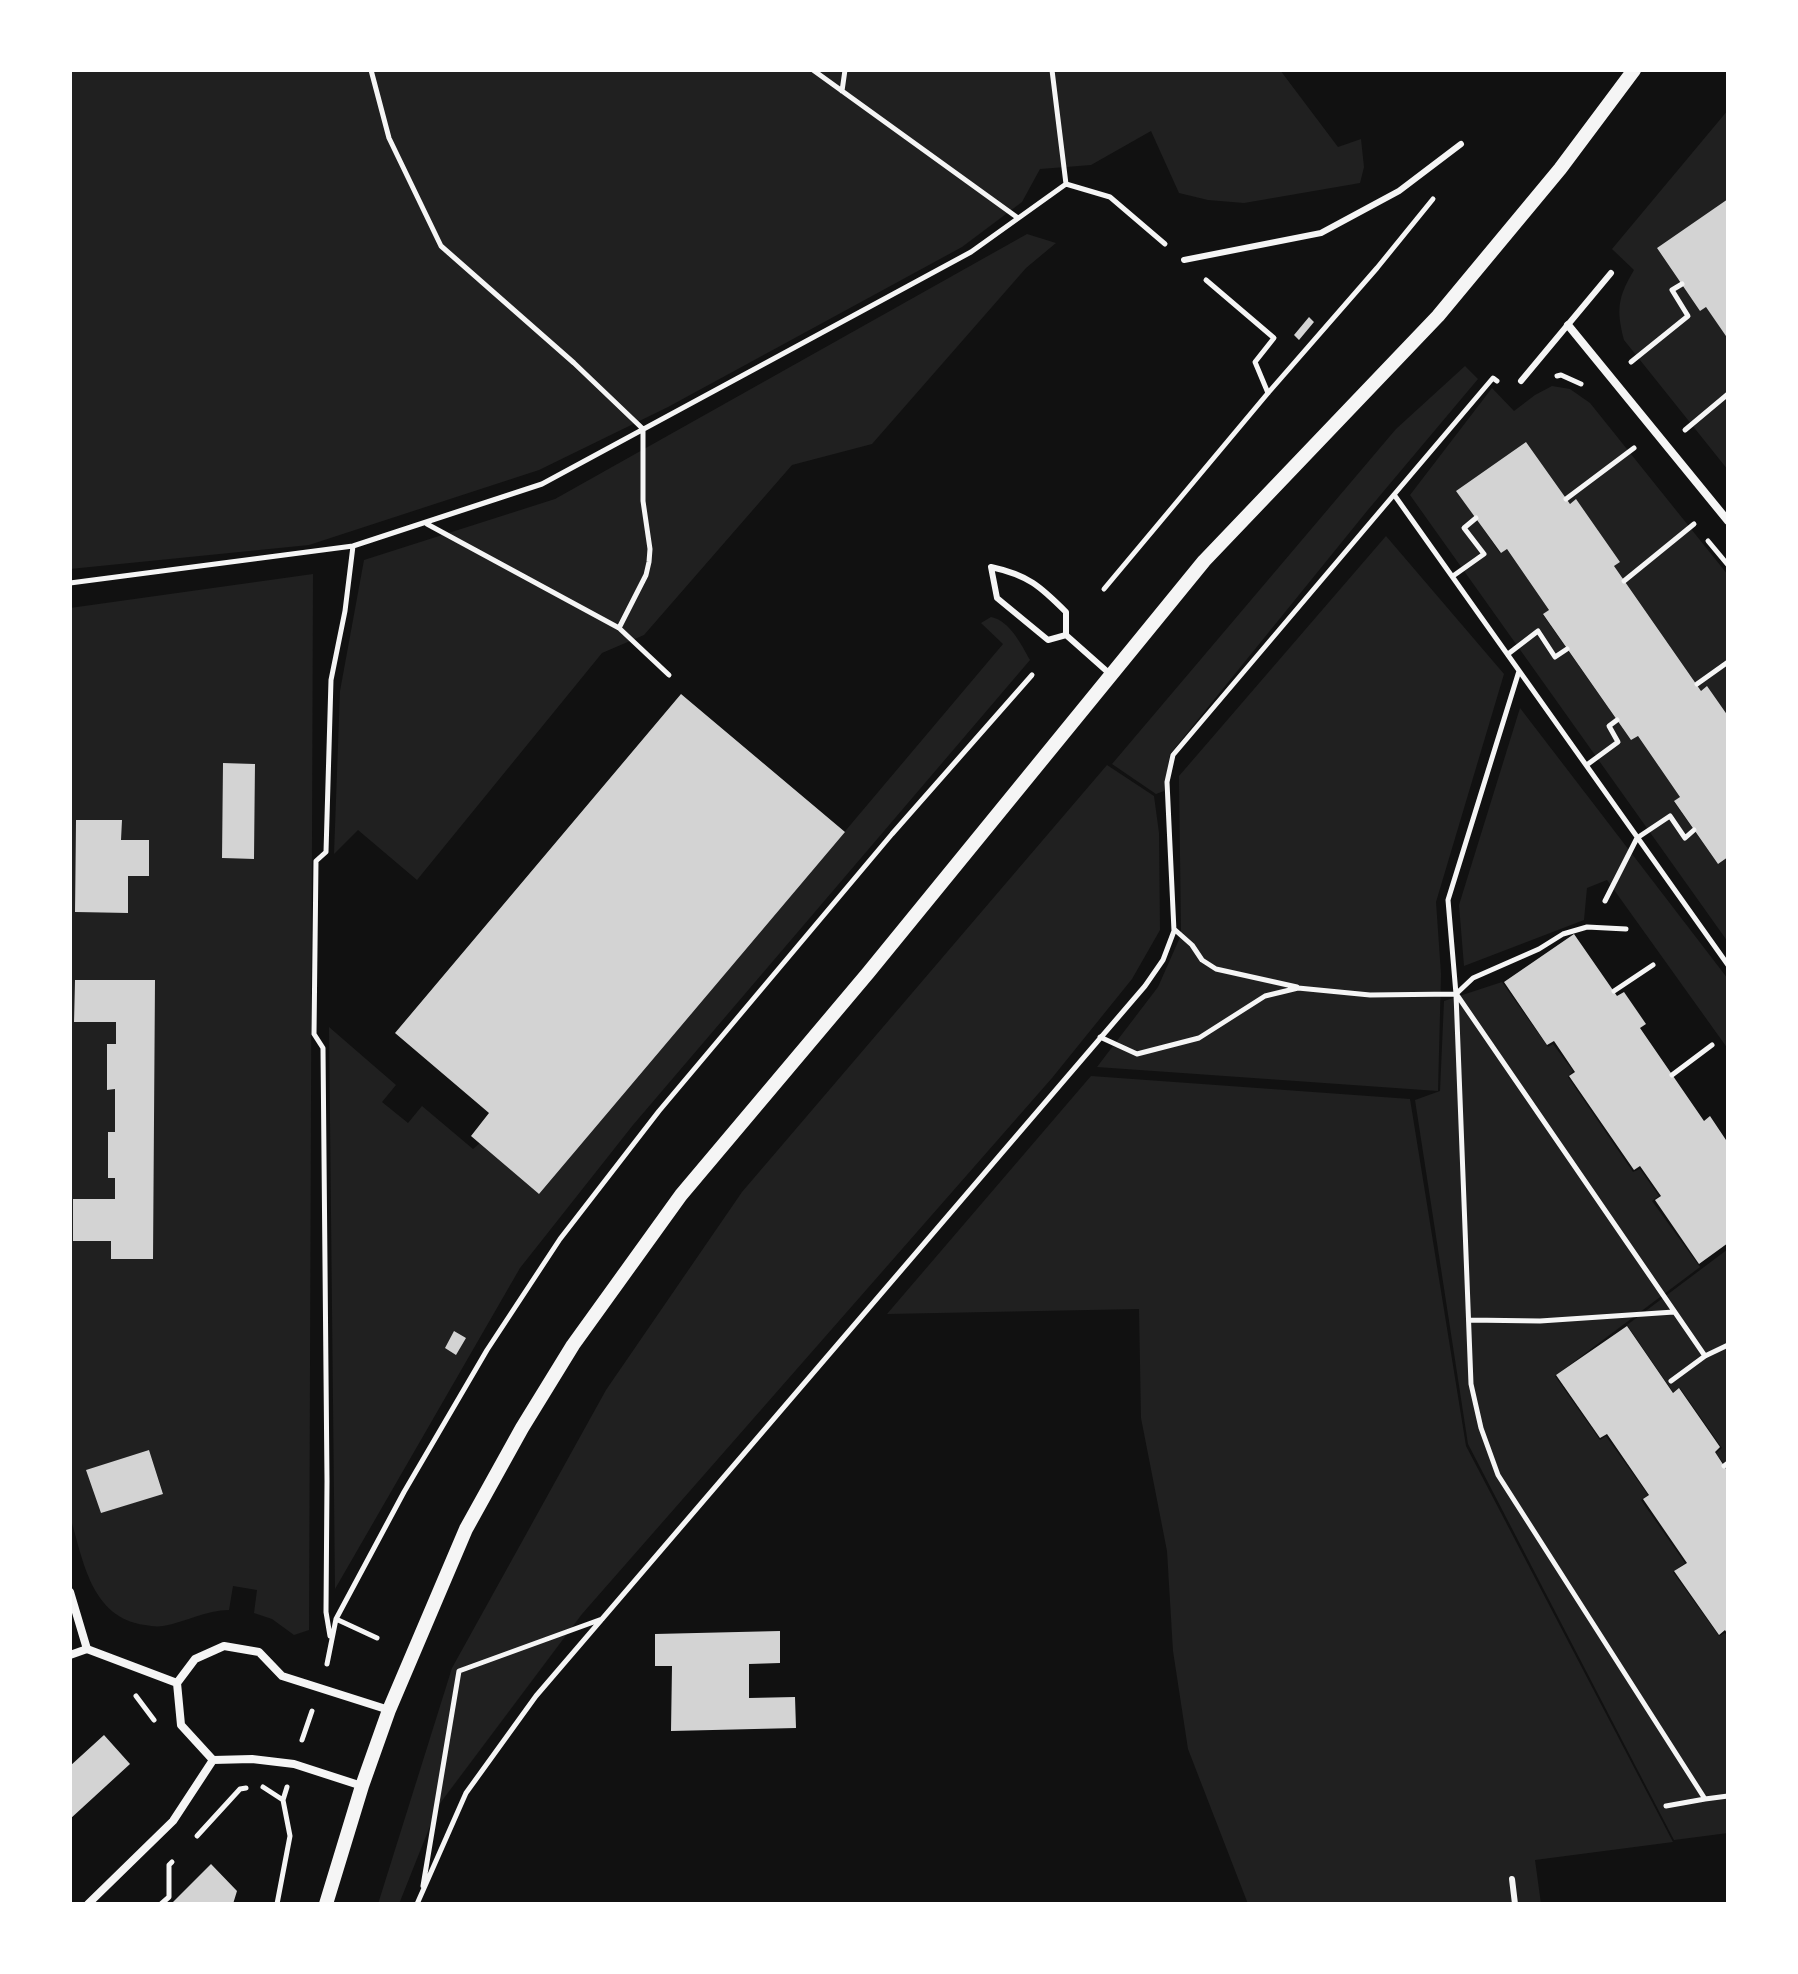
<!DOCTYPE html>
<html>
<head>
<meta charset="utf-8">
<style>
	body { margin:0 }
	#map { position:relative; width:1798px; height:1974px; overflow:hidden; background:#111; font-family:Figtree,sans-serif }
	canvas { display:block }
	.frame { position:absolute; inset:0; border:72px solid #fff; pointer-events:none }
</style>
</head>
<body>
<div id="map">
<canvas width="1798" height="1974"></canvas>
<div class="frame"></div>
</div>
<script>
const c = document.querySelector('canvas').getContext('2d');
c.lineJoin = 'round';
function paint(path, color) { c.fillStyle = color; c.fill(path, 'evenodd'); }
function stroke(path, color, width, dash) { c.strokeStyle = color; c.lineWidth = width; c.lineCap = dash ? 'butt' : 'round'; c.setLineDash(dash || []); c.stroke(path); }
const green = new Path2D(`
	M70,70H1280L1338,147L1361,139L1364,167L1360,183L1244,203L1208,200L1179,193L1151,131L1091,165L1040,169L1022,202L962,247L668,407L539,470L309,545L70,569Z
	M1728,110V200L1657,248L1700,311L1706,307L1728,339V470L1624,340C1616,309 1618,297 1634,270L1612,249Z
	M1027,234L1056,243L1026,268L872,444L792,465L644,635L602,653L417,880L358,830L334,854L340,691L364,560L555,499Z
	M1465,366L1478,379L1367,511L1170,754L1164,791L1156,794L1112,764L1396,429Z
	M1552,386L1570,389L1590,403L1728,575V716L1707,687L1701,691L1614,566L1620,562L1576,500L1570,504L1526,442L1457,491L1500,553L1507,549L1549,610L1543,615L1631,740L1638,736L1680,797L1674,802L1718,864L1728,857V942L1410,495L1492,388L1514,411L1535,395Z
	M1386,536L1504,674L1436,902L1441,974L1438,1091L1097,1067L1158,987L1181,935L1179,776Z
	M313,574L309,1630L294,1635L272,1619L254,1613L257,1590L233,1586L229,1610C206,1610 186,1622 163,1626C157,1627 151,1626 145,1625C91,1618 83,1560 70,1516V608ZM224,763L255,764L254,859L222,858ZM76,820H121V840H149V876H128V913L75,912ZM75,980H154L111,1259V1241L73,1240L74,1199H115V1178L108,1177V1133L115,1132V1089L108,1090L116,1044V1022H74ZM149,1450L163,1493L101,1513L87,1470Z
	M991,617C1010,621 1021,644 1030,660L633,1125L520,1268L335,1589L329,1027L396,1085L382,1102L408,1123L422,1106L473,1149L480,1143L539,1194L1003,644L981,623Z
	M1520,708L1728,979V1049L1607,880L1587,888L1584,920L1464,966L1459,905Z
	M1107,765L1154,796L1159,833L1160,930L1132,979L1052,1078L582,1614L438,1806L399,1904H378L452,1668L606,1390L742,1192Z
	M1502,982L1548,1047L1553,1044L1573,1071L1568,1077L1633,1172L1640,1169L1659,1196L1652,1201L1700,1267L1555,1376L1600,1440L1606,1436L1648,1495L1641,1500L1685,1563L1673,1572L1719,1636L1725,1633L1728,1637V1833L1674,1840L1468,1444L1415,1100L1440,1091L1444,1001Z
	M1091,1076L1410,1099L1466,1446L1673,1842L1535,1860L1541,1904H1248L1188,1749L1173,1651L1167,1551L1141,1418L1139,1309L887,1314Z
	M1728,1249V1470L1716,1453L1722,1448L1680,1388L1673,1392L1627,1325Z`);
const building = new Path2D(`
	M1728,199V339L1706,307L1700,311L1657,248Z
	M1309,317L1314,322L1299,340L1294,335Z
	M1526,442L1570,504L1576,499L1620,562L1614,566L1701,691L1707,686L1728,716V857L1718,864L1674,801L1680,797L1638,736L1631,740L1543,614L1549,610L1507,549L1501,553L1456,491Z
	M681,694L845,832L539,1194L471,1136L489,1113L395,1033Z
	M223,763L255,764L254,859L222,858Z
	M76,820H122L121,840H149V876H128V913L75,912Z
	M1574,934L1617,996L1624,992L1646,1024L1640,1028L1704,1121L1710,1116L1728,1143V1243L1699,1264L1655,1200L1661,1196L1640,1166L1634,1170L1569,1076L1575,1072L1554,1041L1547,1045L1504,982Z
	M75,980H155L153,1259H111V1241H73V1199H115V1178H108V1132H115V1089L107,1090V1044H116V1022H74Z
	M1627,1326L1673,1393L1679,1388L1720,1447L1715,1452L1728,1472V1635L1725,1630L1719,1635L1674,1571L1687,1563L1643,1499L1649,1495L1607,1434L1600,1438L1556,1375Z
	M454,1331L466,1338L456,1355L445,1348Z
	M149,1450L163,1494L101,1513L86,1470Z
	M780,1631V1663L749,1664V1698L795,1697L796,1728L671,1731L672,1666H655V1634Z
	M104,1735L130,1764L70,1819V1766Z
	M211,1864L237,1891L233,1904H171Z`);
const path = new Path2D(`
	M371,70L389,138L441,246L574,363L643,429V501L650,549L649,562L646,575L619,628L669,675
	M813,70L1018,218
	M1052,70L1066,184
	M842,91L845,70
	M1066,184L1110,197L1165,244
	M1206,280L1274,338L1255,362L1268,393
	M1631,362L1688,316L1672,290L1682,284
	M1557,376L1561,375L1581,384
	M1685,430L1728,394
	M1395,496L1728,965
	M1566,499L1634,448
	M427,524L619,628
	M1708,541L1728,565
	M1453,576L1484,554L1464,528L1476,518
	M1624,581L1694,524
	M70,583L353,546L542,484L971,252L1066,184
	M1104,589L1268,393L1377,268L1433,199
	M1508,654L1538,631L1555,657L1567,649
	M1519,671L1448,900L1456,994L1471,1384L1481,1428L1498,1475L1705,1799L1728,1796
	M1697,684L1728,662
	M1588,764L1618,742L1609,726L1617,720
	M1605,901L1637,838L1670,816L1685,838L1694,830
	M1174,929L1192,945L1202,960L1216,969L1297,987
	M1614,991L1653,965
	M1457,995L1705,1356
	M1100,1037L1137,1054L1199,1038L1265,996L1298,988L1370,995L1456,994L1473,978L1539,949L1563,934L1587,927L1626,929
	M1672,1075L1712,1045
	M1469,1320L1540,1321L1674,1312
	M1671,1381L1705,1356L1728,1345
	M1724,1466L1728,1463
	M336,1619L377,1638
	M330,1636L326,1612L327,1481L323,1048L314,1034L316,861L326,852L331,680L345,611L353,546
	M327,1664L336,1619L404,1492L487,1350L560,1239L659,1111L892,834L1032,675
	M136,1696L154,1720
	M302,1740L312,1711
	M263,1787L283,1800
	M1666,1806L1705,1799
	M197,1836L240,1789L246,1788
	M423,1886L459,1671L602,1619
	M161,1904L169,1897V1865L172,1862
	M277,1904L290,1836L283,1800L287,1787
	M417,1904L466,1793L536,1696L1145,986L1163,960L1174,931L1167,782L1173,755L1493,378L1497,381`);
const service = new Path2D(`
	M1184,260L1321,233L1399,191L1461,144
	M1521,381L1611,273
	M1066,635L1048,640L997,598L991,567C1028,575 1040,586 1066,612V635L1110,674
	M1512,1879L1515,1904`);
const minor = new Path2D(`
	M1568,325L1728,521
	M70,1592L87,1649
	M70,1655L87,1649L177,1683
	M362,1786L294,1764L252,1759L213,1760L181,1725L177,1683L195,1659L224,1646L259,1652L282,1676L389,1710
	M88,1904L173,1821L213,1760`);
const tertiary = new Path2D(`
	M326,1904L362,1786L389,1710L466,1529L522,1428L573,1345L681,1195L868,973L1204,561L1438,316L1560,169L1634,70`);
paint(green, '#202020');
paint(building, '#d3d3d3');
stroke(path, '#f5f5f5', 5);
stroke(service, '#f5f5f5', 6);
stroke(minor, '#f5f5f5', 8);
stroke(tertiary, '#f5f5f5', 14);
</script>
</body>
</html>
